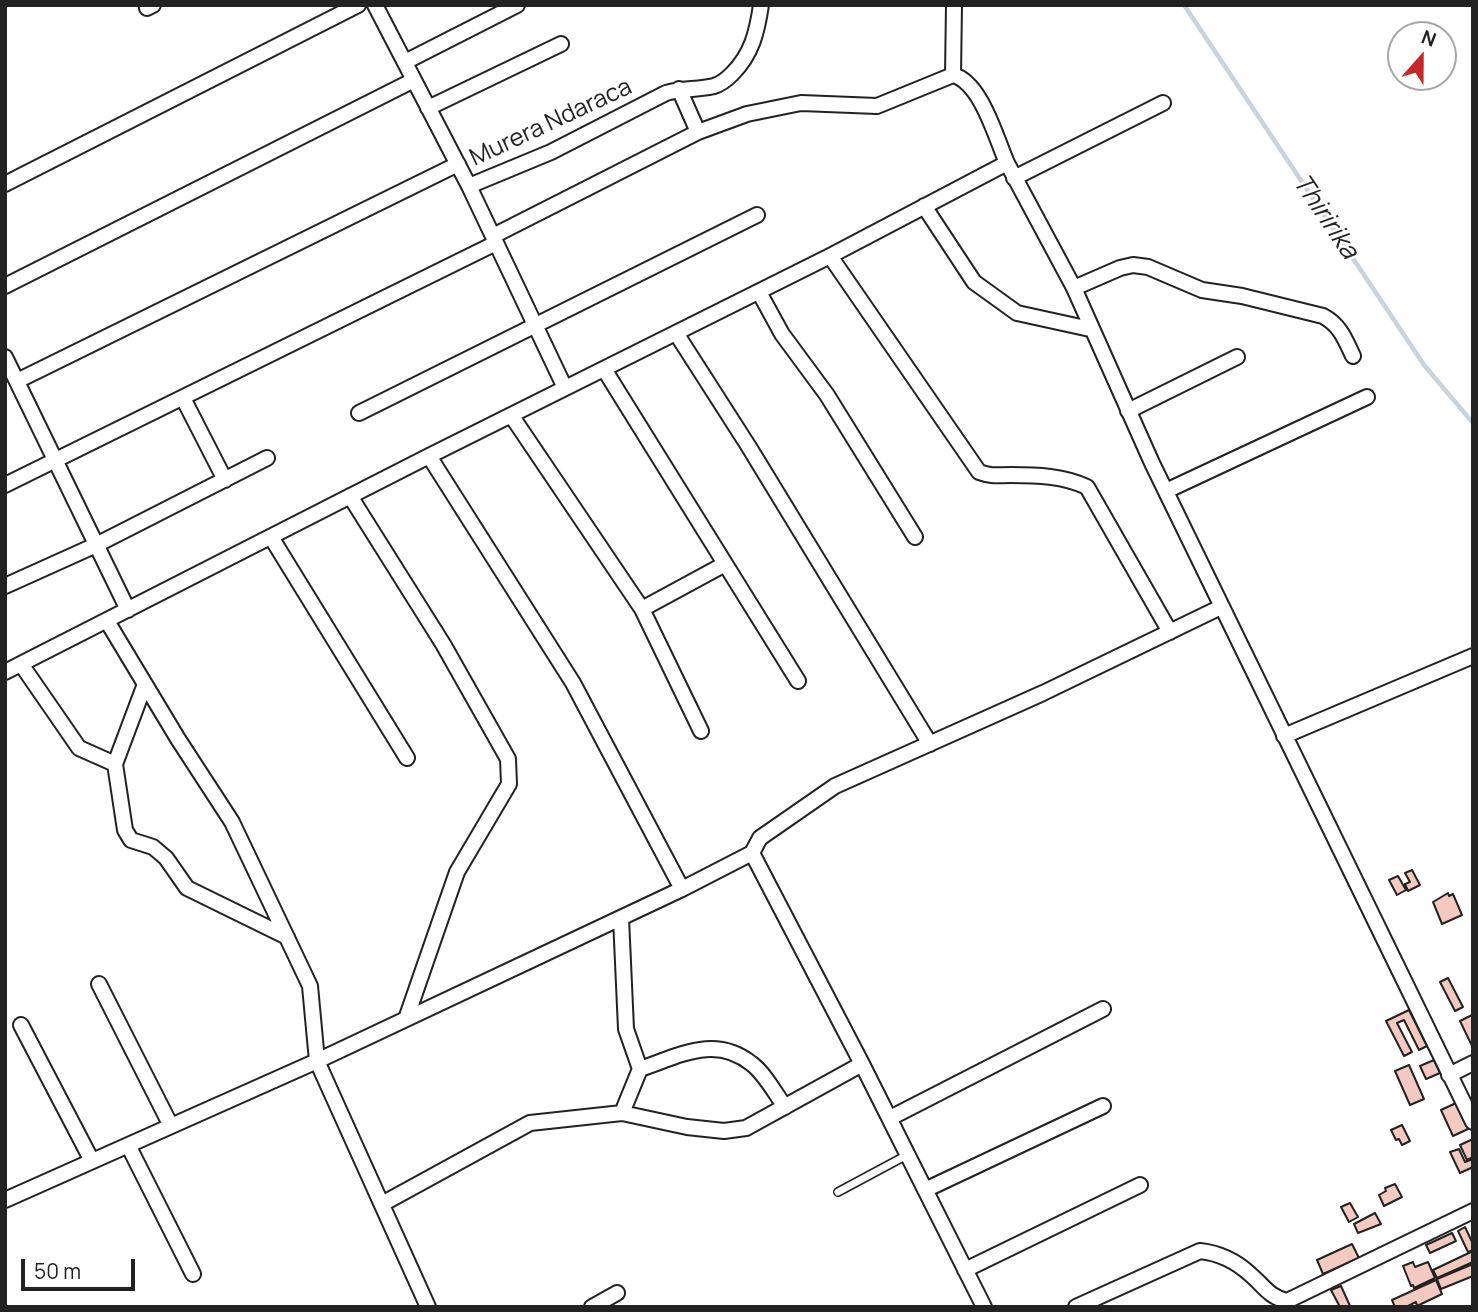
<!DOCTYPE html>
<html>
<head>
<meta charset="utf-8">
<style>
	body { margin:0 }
	#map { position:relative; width:1478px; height:1312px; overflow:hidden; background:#fff; font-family:Manrope,sans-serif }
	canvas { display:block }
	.frame { position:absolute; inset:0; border:7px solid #222; pointer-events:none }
	.north { position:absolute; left:1387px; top:21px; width:70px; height:70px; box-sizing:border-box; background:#fff; border:2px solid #a7a7a7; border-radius:50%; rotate:21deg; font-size:19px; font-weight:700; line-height:28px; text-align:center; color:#222 }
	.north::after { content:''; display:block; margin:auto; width:24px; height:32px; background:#c62828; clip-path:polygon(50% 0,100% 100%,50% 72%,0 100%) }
	.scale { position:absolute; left:21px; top:1259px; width:114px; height:32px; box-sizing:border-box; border:4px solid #222; border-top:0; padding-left:9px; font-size:21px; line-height:24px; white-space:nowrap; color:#222; -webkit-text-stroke:5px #fff; paint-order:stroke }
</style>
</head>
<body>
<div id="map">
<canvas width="1478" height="1312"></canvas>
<div class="frame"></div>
<div class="north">N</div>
<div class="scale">50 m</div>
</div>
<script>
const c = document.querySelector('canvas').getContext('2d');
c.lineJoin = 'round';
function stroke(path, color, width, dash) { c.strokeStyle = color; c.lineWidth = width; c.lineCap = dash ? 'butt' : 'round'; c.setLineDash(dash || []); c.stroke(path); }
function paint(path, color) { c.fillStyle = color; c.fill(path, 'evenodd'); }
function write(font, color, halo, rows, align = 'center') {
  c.font = font + ' Manrope,sans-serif'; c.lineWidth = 5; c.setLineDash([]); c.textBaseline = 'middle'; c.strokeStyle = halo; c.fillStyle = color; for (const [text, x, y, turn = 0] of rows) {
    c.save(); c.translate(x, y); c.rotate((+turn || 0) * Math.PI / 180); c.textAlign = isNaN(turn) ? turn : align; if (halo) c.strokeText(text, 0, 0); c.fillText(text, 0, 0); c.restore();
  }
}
const stream = new Path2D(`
	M1184,5L1424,365L1473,423`);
const building = new Path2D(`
	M1412,870L1420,885L1408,891L1405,884L1410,882L1405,873Z
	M1398,876L1406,890L1397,895L1389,880Z
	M1448,893L1449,896L1453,894L1462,915L1442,924L1433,902Z
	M1448,978L1463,1007L1455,1011L1440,982Z
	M1409,1010L1427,1046L1419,1050L1404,1020L1397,1023L1412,1052L1404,1056L1386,1021Z
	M1472,1015L1473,1016V1048L1460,1021Z
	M1434,1060L1440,1073L1426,1079L1420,1066Z
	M1409,1065L1424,1099L1410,1105L1395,1071Z
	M1456,1103L1468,1129L1453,1136L1441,1110Z
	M1402,1125L1410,1141L1402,1145L1399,1139L1396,1140L1391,1130Z
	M1473,1139V1157L1467,1160L1460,1145Z
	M1459,1149L1465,1162L1473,1159V1167L1460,1173L1450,1152Z
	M1395,1184L1402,1197L1384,1206L1379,1195L1386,1191L1385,1188Z
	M1350,1203L1358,1217L1349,1222L1341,1207Z
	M1375,1213L1381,1224L1358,1233L1354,1224Z
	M1465,1227L1473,1244V1250L1468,1252L1458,1231Z
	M1452,1233L1456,1241L1430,1253L1426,1245Z
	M1352,1244L1359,1258L1323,1274L1317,1260Z
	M1473,1251V1262L1437,1278L1433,1270Z
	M1413,1262L1415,1267L1428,1262L1435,1278L1414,1288L1413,1285L1411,1286L1403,1266Z
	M1473,1264V1276L1441,1289L1437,1279Z
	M1436,1280L1442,1294L1417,1306L1416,1302L1406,1307H1395L1392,1300Z
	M1341,1286L1350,1306L1347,1307H1340L1331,1290Z`);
const lane = new Path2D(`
	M838,1192L907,1155`);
const street = new Path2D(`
	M375,5L469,186L551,152L666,93C682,88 698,90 714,86C721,84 727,79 732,74C752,54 757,32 761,5
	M147,8L153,5
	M405,62L517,5
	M953,75L954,5
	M428,108L561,44
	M698,132L747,114L801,103L877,106L953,75C981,82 996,138 1007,163
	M1014,178L1163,103
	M5,184L358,5
	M469,186L565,388
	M924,206L974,282L1017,313L1090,329
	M493,236L698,132L679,89
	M830,256L979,472C993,477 997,475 1011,475C1037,475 1064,476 1087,487L1170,632
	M5,286L414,80
	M1074,288L1120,268L1133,265L1148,267L1202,290L1242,296L1323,316C1340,325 1345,339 1353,356
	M759,292L782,334L827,395L915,537
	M676,333L749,447L930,744
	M5,357L128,610
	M604,369L798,681
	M17,381L458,164
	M183,398L225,480
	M1128,411L1237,357
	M359,413L757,215
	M511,415L642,609L701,731
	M429,456L573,683L682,889
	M5,485L496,243
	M1166,491L1367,397
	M350,496L443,644L508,759L509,784L457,872L406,1019
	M271,537L407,758
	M5,586L96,545L267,458
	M642,609L725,564
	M107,621L178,739L232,822L310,986L317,1061L428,1307
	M21,664L79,748L115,764L145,684
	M5,672L429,456L830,256L1007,163L1074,288L1152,463L1473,1122
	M1284,736L1473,656
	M115,764L125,830L131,840L153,847L166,858L187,888L287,937
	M752,853L760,838L835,786L1043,693L1221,607
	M621,918L626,1029L640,1069L622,1113
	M99,984L171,1126
	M21,1025L92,1161
	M640,1069C679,1056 715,1034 752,1064C765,1074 775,1093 785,1107
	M1449,1075L1473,1063
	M890,1118L1103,1009
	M128,1145L193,1274
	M925,1190L1103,1106
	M5,1200L317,1061L682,889L752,853L862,1064L984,1307
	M382,1204L530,1123L622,1113L687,1127L724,1131L746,1128L862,1064
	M965,1270L1140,1185
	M592,1307L617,1293
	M1076,1307L1200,1251C1219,1253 1236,1261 1251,1275C1264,1286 1269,1297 1287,1301L1473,1211`);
const streetNames = [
	["Murera Ndaraca",551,123,-25]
];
const waterNames = [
	["Thiririka",1325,217,56]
];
stroke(stream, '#c7d3dd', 4.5);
paint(building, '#f3c9c0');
stroke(building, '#222', 2);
stroke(lane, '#222', 10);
stroke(street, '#222', 18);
stroke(lane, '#fff', 7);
stroke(street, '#fff', 14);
write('24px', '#222', '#fff', streetNames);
write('italic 26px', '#222', '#fff', waterNames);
</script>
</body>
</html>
